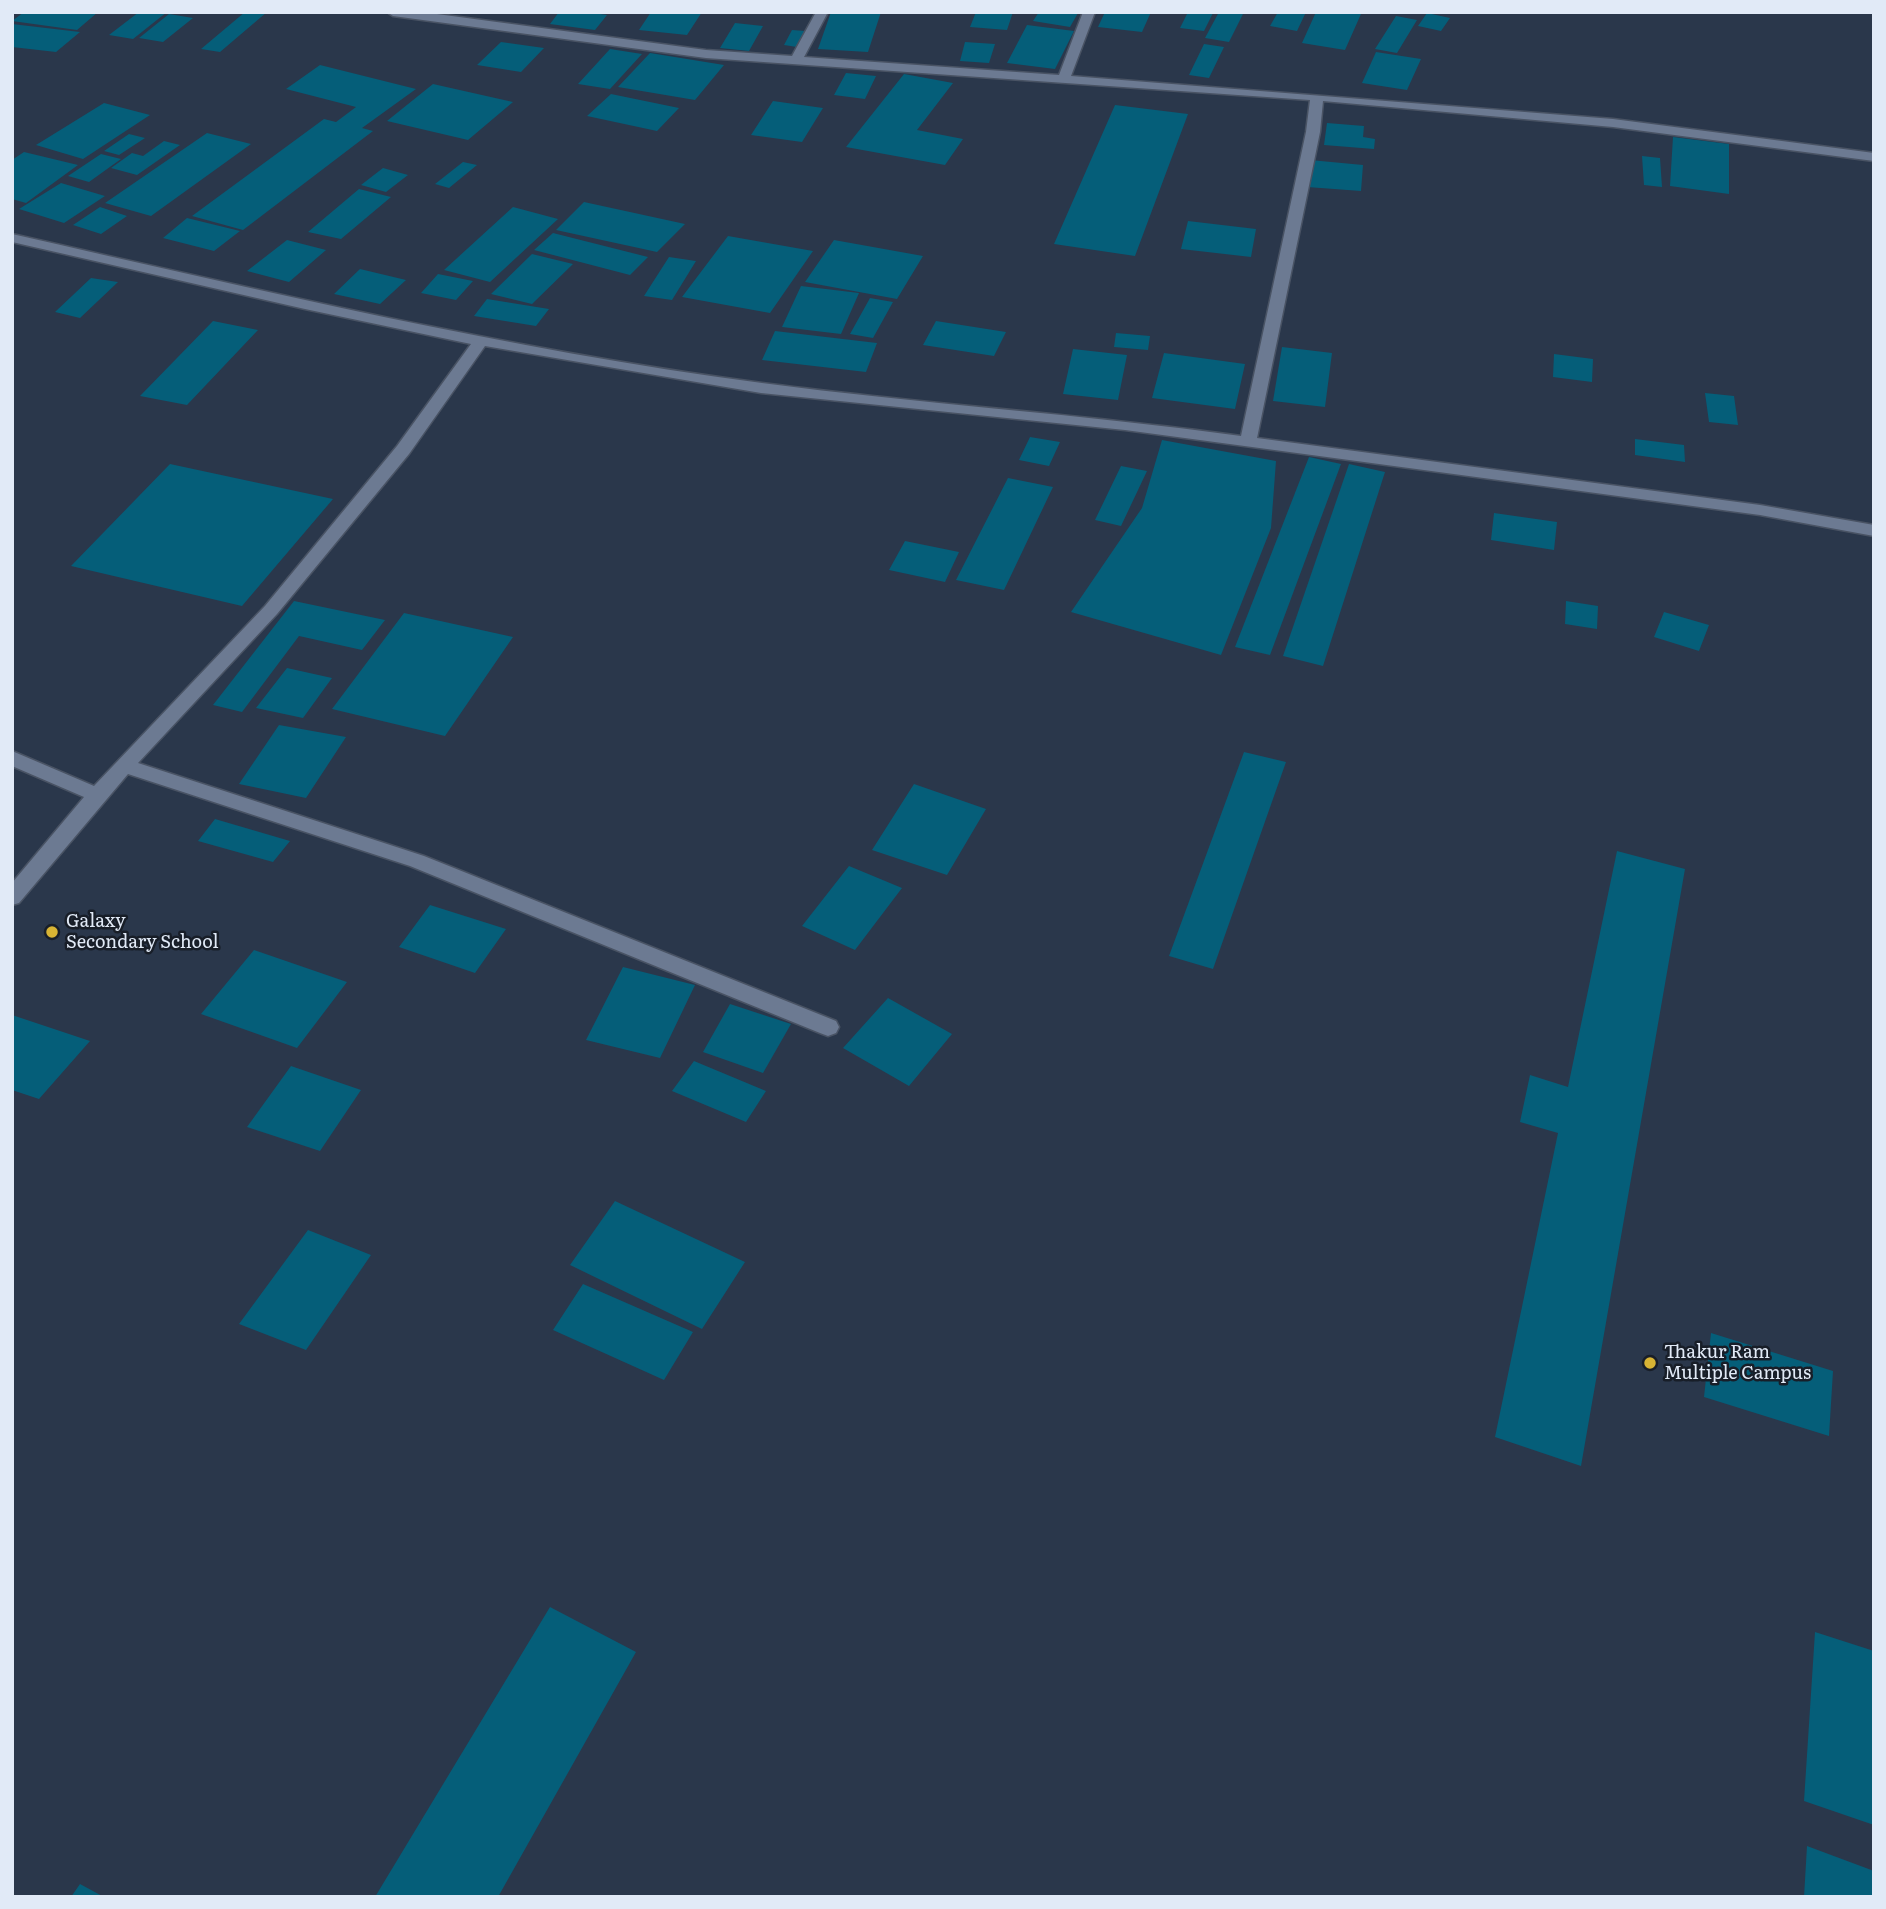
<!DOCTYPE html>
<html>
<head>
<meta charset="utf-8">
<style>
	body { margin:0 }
	#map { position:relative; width:1886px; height:1909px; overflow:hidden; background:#2a374b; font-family:Literata,serif }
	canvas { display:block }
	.frame { position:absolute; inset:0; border:14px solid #e1eaf7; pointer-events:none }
</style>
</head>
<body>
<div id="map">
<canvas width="1886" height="1909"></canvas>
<div class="frame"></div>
</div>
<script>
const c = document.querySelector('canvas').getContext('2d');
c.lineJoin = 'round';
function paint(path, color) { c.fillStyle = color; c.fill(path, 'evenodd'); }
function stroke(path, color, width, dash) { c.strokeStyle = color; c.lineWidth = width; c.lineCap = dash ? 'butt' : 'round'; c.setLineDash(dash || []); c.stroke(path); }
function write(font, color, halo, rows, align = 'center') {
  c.font = font + ' Literata,serif'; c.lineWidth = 5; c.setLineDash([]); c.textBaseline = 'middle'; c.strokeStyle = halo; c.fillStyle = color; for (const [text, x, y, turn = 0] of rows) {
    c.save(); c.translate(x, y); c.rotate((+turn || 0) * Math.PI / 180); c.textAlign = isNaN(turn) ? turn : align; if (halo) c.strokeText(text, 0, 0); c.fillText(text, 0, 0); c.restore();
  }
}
const building = new Path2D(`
	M24,12H98L77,30L12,21Z
	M139,12H167L133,39L109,35Z
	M245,12H267L220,52L201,49Z
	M559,12H586L607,15L595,30L550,24Z
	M651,12H702L687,35L639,30Z
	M831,12H881L868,52L818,49Z
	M976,12H1013L1007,30L970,27Z
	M1039,12H1071L1078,13L1070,27L1033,21Z
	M1105,12H1151L1142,32L1098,27Z
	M1188,12H1207L1213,13L1204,31L1180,28Z
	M1219,12H1244L1229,42L1205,38Z
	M1278,12H1306L1297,31L1270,26Z
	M1316,12L1361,14L1345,50L1302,43Z
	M1427,13L1450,18L1441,31L1418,26Z
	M169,14L193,18L163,42L139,38Z
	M1396,16L1417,20L1397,53L1375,49Z
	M735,23L763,26L749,51L720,48Z
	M12,24L80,32L56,52L12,47Z
	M1027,25L1074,31L1055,69L1007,63Z
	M792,30L805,31L797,47L784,45Z
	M501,42L544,48L521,72L477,65Z
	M965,42L995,44L989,63L960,61Z
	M1204,44L1224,47L1209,78L1189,75Z
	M610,49L642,54L610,89L578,84Z
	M1376,52L1421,59L1407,90L1362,83Z
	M650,53L724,65L695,100L618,87Z
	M320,65L416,89L362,128L373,131L243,230L192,216L324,119L336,122L356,107L286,89Z
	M846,73L876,76L865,99L834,95Z
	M904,74L953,83L917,130L963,139L945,165L846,147Z
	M433,84L513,102L468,140L387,121Z
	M611,94L679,108L657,131L587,116Z
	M773,101L823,108L802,142L751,135Z
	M104,103L150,115L83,159L36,145Z
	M1115,105L1188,114L1135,256L1054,244Z
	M1327,123L1364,126L1363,137L1375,139L1374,149L1324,145Z
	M207,133L251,144L151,216L105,203Z
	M129,134L145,138L119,155L104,151Z
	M1673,137L1729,144V194L1670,186Z
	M164,141L180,145L137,175L111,168L132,153L143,156Z
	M24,152L78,165L26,203L12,199V160Z
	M101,154L121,159L89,182L68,176Z
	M1642,156L1660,158L1662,187L1644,185Z
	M1310,160L1363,165L1361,191L1307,187Z
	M463,162L477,165L449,188L435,184Z
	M383,168L408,175L386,192L361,185Z
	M61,183L105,196L64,223L19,209Z
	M359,189L391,197L341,239L308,232Z
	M584,202L685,224L657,252L556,230Z
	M100,207L127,216L101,234L73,225Z
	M513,207L558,219L490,282L444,270Z
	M187,218L240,231L214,251L163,238Z
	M1188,221L1256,229L1251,257L1181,249Z
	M553,233L648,257L630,275L534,250Z
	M728,236L813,251L770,313L682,297Z
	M287,240L326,250L289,282L247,271Z
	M834,240L923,256L897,299L805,282Z
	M532,254L573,264L532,304L491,294Z
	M669,257L696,261L672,300L644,296Z
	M360,269L406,280L380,304L334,294Z
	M438,274L473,281L456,300L421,293Z
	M91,278L118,282L80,318L55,312Z
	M801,286L859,293L841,334L782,327Z
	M870,298L893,302L873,338L850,334Z
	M487,299L549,309L536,326L474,316Z
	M213,321L258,330L187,405L140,396Z
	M936,321L1006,332L994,356L923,345Z
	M775,331L877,343L866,372L762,360Z
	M1116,333L1150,336L1148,350L1114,347Z
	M1282,347L1332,353L1325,407L1273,401Z
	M1073,349L1127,355L1118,400L1063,394Z
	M1164,353L1245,364L1235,409L1152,398Z
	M1554,354L1593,359L1592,382L1553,377Z
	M1705,393L1734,396L1738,425L1709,422Z
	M1030,437L1060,442L1049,466L1019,460Z
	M1635,439L1684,445L1685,462L1635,455Z
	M1162,440L1276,461L1271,528L1221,655L1071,612L1142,508Z
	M1309,457L1341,464L1270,655L1235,647Z
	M170,464L333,499L242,606L71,566Z
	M1349,464L1385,472L1323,666L1283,656Z
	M1121,466L1147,471L1121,526L1095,520Z
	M1008,478L1053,487L1004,590L956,580Z
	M1494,513L1557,522L1554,550L1491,540Z
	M905,541L959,552L945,582L889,570Z
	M294,601L385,620L362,650L299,636L242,712L213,705Z
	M1566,601L1598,606L1597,629L1565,624Z
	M1664,612L1709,625L1699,651L1654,637Z
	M404,613L513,637L445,736L332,709Z
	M287,668L332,678L303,718L256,708Z
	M279,725L346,737L306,798L239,784Z
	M1244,752L1286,762L1213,969L1169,956Z
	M914,784L986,809L947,875L872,850Z
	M215,819L290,841L273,862L198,841Z
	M1617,851L1685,869L1581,1466L1495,1437L1558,1133L1520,1122L1530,1075L1568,1087Z
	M849,866L902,888L855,950L802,926Z
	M430,905L506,929L475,973L399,947Z
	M254,950L347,982L297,1048L201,1014Z
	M623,967L695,985L660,1058L586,1040Z
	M888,998L952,1034L909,1086L843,1048Z
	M730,1004L791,1024L763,1073L703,1052Z
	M12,1015L90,1041L39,1099L12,1090Z
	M694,1061L766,1091L746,1122L672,1091Z
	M291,1066L361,1090L320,1151L247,1127Z
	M615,1201L745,1262L702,1329L570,1265Z
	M308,1230L371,1255L306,1350L239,1324Z
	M583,1284L693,1332L664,1380L553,1330Z
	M1711,1333L1833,1371L1829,1436L1704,1397Z
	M550,1607L636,1652L498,1897H375Z
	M1815,1632L1874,1651V1825L1804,1801Z
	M1807,1846L1874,1871V1897H1804Z
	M80,1884L104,1897H71Z`);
const minor = new Path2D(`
	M387,12H422L706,50L792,56L816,12H828L804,57L1059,75L1083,12H1095L1071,76L1613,119L1874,153V161L1613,127L1323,101L1320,132L1257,438L1760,505L1874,525V536L1760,515L1125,430L761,393L485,346L409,454L277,614L138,763L424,856L836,1021L839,1027L836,1033L828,1036L820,1033L410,866L128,774L19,903L12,905V883L84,797L12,766V751L94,786L265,606L397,446L471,344L305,309L12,242V234C260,290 509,350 762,383C921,404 1082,414 1241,436L1306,132L1310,100L706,58L393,16Z`);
const markers = [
	[52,932,7,"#d8b434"],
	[1650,1363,7,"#d8b434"]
];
const poiNames = [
	["Galaxy",66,922],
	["Secondary School",66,943],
	["Thakur Ram",1664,1353],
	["Multiple Campus",1664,1374]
];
paint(building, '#055e79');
stroke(minor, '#495364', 3);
paint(minor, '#6c7a92');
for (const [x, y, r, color] of markers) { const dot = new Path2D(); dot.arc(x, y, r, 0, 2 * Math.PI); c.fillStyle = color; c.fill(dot); stroke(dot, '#181e28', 2.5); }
write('18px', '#e1eaf7', '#181e28', poiNames, 'left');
</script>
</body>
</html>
